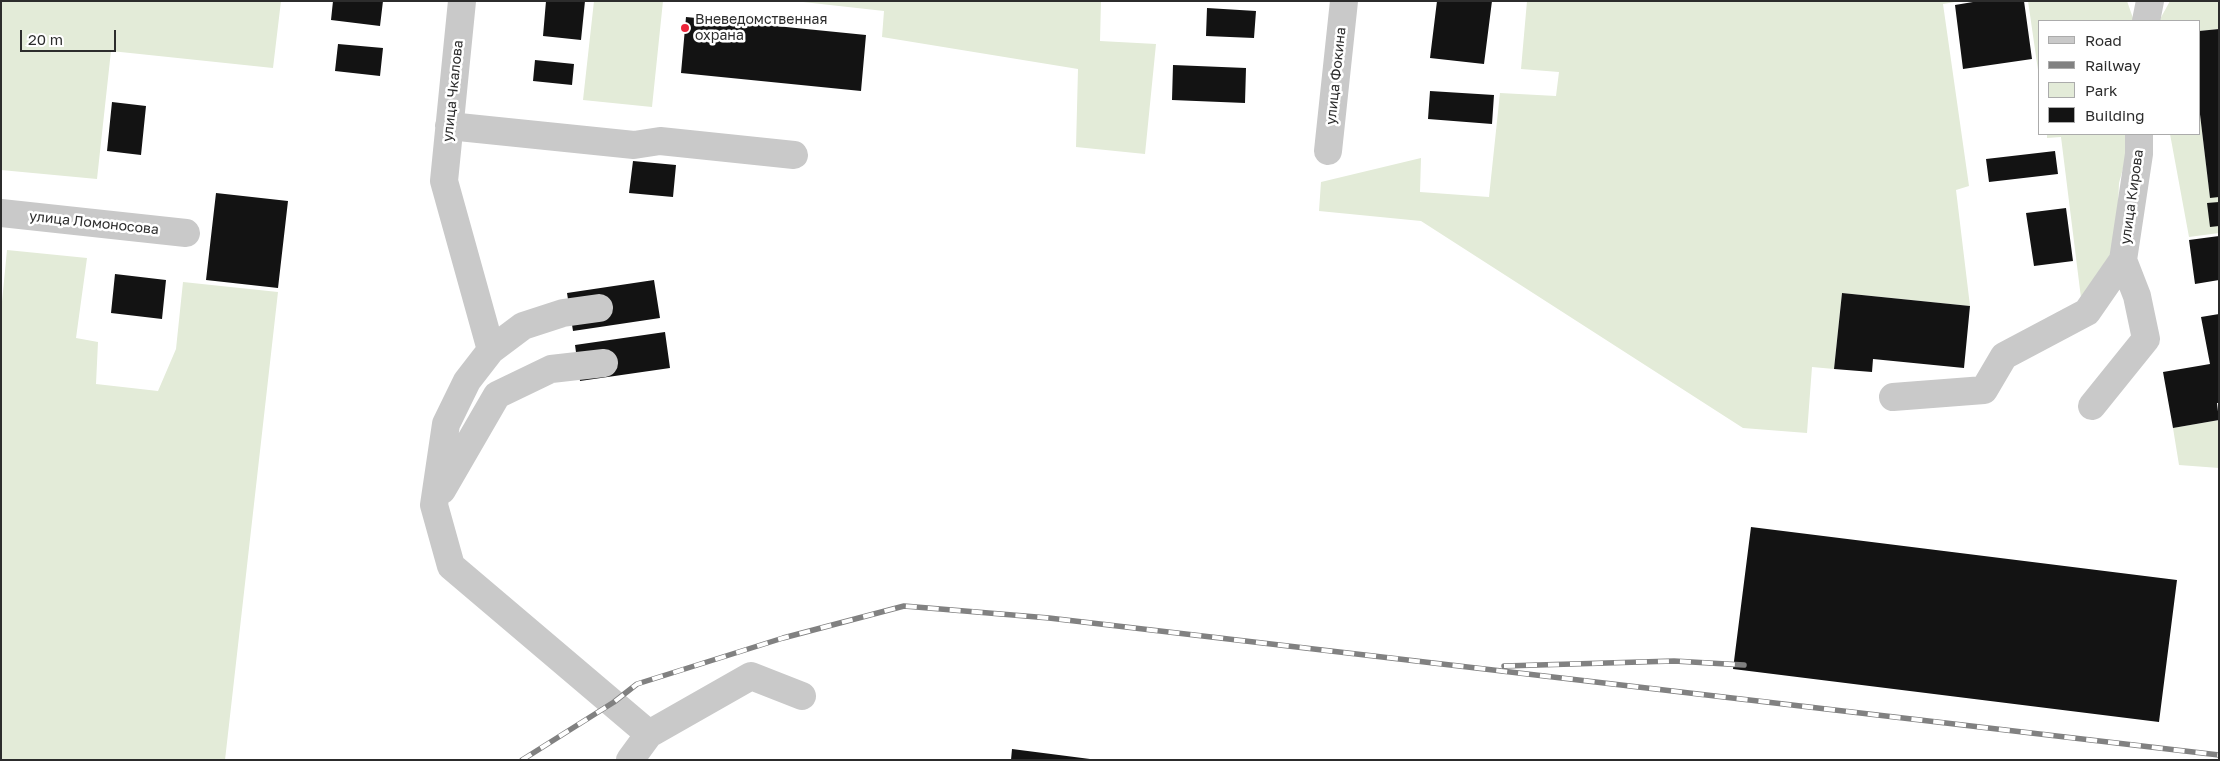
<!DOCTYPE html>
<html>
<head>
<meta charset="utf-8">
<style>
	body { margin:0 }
	#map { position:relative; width:2220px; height:761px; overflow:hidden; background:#fff; font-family:"Golos Text",sans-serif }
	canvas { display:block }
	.frame { position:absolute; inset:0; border:2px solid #2c2c2c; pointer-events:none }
	.legend { position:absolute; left:2038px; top:20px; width:162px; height:115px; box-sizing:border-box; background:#fff; border:1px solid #ababab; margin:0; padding:6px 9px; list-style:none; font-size:15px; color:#2c2c2c }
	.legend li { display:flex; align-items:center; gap:10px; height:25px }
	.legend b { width:25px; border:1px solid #ababab }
	.scale { position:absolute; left:20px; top:30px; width:96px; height:22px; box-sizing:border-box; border:2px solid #2c2c2c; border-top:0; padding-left:6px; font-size:15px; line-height:18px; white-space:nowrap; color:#2c2c2c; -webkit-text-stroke:4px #fff; paint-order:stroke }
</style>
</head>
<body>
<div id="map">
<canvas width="2220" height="761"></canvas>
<div class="frame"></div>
<ul class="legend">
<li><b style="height:6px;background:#c9c9c9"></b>Road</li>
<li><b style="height:6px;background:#818181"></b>Railway</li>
<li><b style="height:14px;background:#e3ebd8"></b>Park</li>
<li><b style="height:14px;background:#131313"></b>Building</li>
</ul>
<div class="scale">20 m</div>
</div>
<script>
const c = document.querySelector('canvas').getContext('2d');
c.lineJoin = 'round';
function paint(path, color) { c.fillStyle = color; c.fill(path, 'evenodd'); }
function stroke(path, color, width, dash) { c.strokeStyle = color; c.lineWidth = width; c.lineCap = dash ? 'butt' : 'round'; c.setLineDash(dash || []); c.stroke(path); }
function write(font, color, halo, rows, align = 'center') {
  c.font = font + ' "Golos Text",sans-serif'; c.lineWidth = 5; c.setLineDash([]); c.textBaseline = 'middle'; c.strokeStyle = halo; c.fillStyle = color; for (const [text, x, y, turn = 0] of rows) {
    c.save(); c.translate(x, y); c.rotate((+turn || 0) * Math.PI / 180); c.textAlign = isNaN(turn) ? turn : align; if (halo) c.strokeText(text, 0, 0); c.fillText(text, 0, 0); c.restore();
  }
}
const green = new Path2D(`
	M1,1H281L273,68L111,51L97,179L1,170Z
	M594,1H663L652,107L583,100Z
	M794,1H1101L1100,41L1156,44L1145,154L1076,147L1078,69L882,37L884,11Z
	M1527,1H1961L1943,4L1969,186L1956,190L1970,306L1842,293L1834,369L1812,367L1807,433L1743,428L1421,221L1319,211L1321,182L1421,158L1420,192L1489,197L1500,93L1556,96L1559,72L1521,69Z
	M2028,1H2127L2134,21H2039V77Z
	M2170,1H2219V29L2199,31V21H2159Z
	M2199,106L2210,197H2219V233L2189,237L2170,134H2199Z
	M2047,134H2127L2129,147L2119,183L2116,256L2082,306L2061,137L2047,138Z
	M7,250L87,258L76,338L98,342L96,384L158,391L176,349L183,282L278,292L225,760H1V312Z
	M2219,420V468L2179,465L2173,428Z`);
const building = new Path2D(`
	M333,1H383L380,26L331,20Z
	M546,1H585L581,40L543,36Z
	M1437,1H1492L1484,64L1430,58Z
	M1979,1H2024L2032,59L1963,69L1955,5Z
	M1207,8L1256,11L1254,38L1206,36Z
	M686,17L866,35L861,91L681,73Z
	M2219,29V197L2210,198L2199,106V31Z
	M338,44L383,48L380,76L335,71Z
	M535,60L574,64L572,85L533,81Z
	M1173,65L1246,68L1245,103L1172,100Z
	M1430,91L1494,95L1492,124L1428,119Z
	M112,102L146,106L141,155L107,151Z
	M2055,151L2058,174L1989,182L1986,159Z
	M633,161L676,165L673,197L629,193Z
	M216,193L288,201L278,288L206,280Z
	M2219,202V226L2210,227L2207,203Z
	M2066,208L2073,261L2034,266L2026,213Z
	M2219,236V280L2195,284L2189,240Z
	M115,274L166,280L162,319L111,313Z
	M654,280L660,318L573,331L567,293Z
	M1842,293L1970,306L1964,368L1873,359L1872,372L1834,369Z
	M2219,314V403H2217L2219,420L2173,428L2163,372L2210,364L2201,317Z
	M665,332L670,368L580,381L575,345Z
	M1751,527L2177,580L2159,722L1733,669Z
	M1012,749L1090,759V760H1011Z`);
const minor = new Path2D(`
	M462,1L444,181L491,350
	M2146,21L2150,1
	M449,126L634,145L660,141L794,155
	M1328,151L1344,1
	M1,213L186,233
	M599,308L563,313L523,326L491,350L467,381L446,424L434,505L451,566L649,734
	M1893,397L1984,390L2004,356L2087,312L2123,260L2139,154V134
	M2092,406L2146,339L2137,296L2123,260
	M442,490L497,395L551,369L604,363
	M630,760L649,734L751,676L802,696`);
const rail = new Path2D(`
	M1504,666L1674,661L1744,665
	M522,760L614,702L637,684L783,638L904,606L1049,618L2219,755`);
const markers = [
	[685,28,5,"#ec253a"]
];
const poiNames = [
	["Вневедомственная",695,20],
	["охрана",695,36]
];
const streetNames = [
	["улица Фокина",1336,76,-84],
	["улица Чкалова",453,91,-84],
	["улица Кирова",2132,197,-82],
	["улица Ломоносова",94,223,6]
];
paint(green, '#e3ebd8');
paint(building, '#131313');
stroke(minor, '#c9c9c9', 28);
stroke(rail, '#818181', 5.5);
stroke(rail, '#fff', 4, [11]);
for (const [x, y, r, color] of markers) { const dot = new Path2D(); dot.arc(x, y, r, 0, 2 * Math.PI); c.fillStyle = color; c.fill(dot); stroke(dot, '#fff', 2); }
write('14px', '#2c2c2c', '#fff', poiNames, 'left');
write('14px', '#2c2c2c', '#fff', streetNames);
</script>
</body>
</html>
